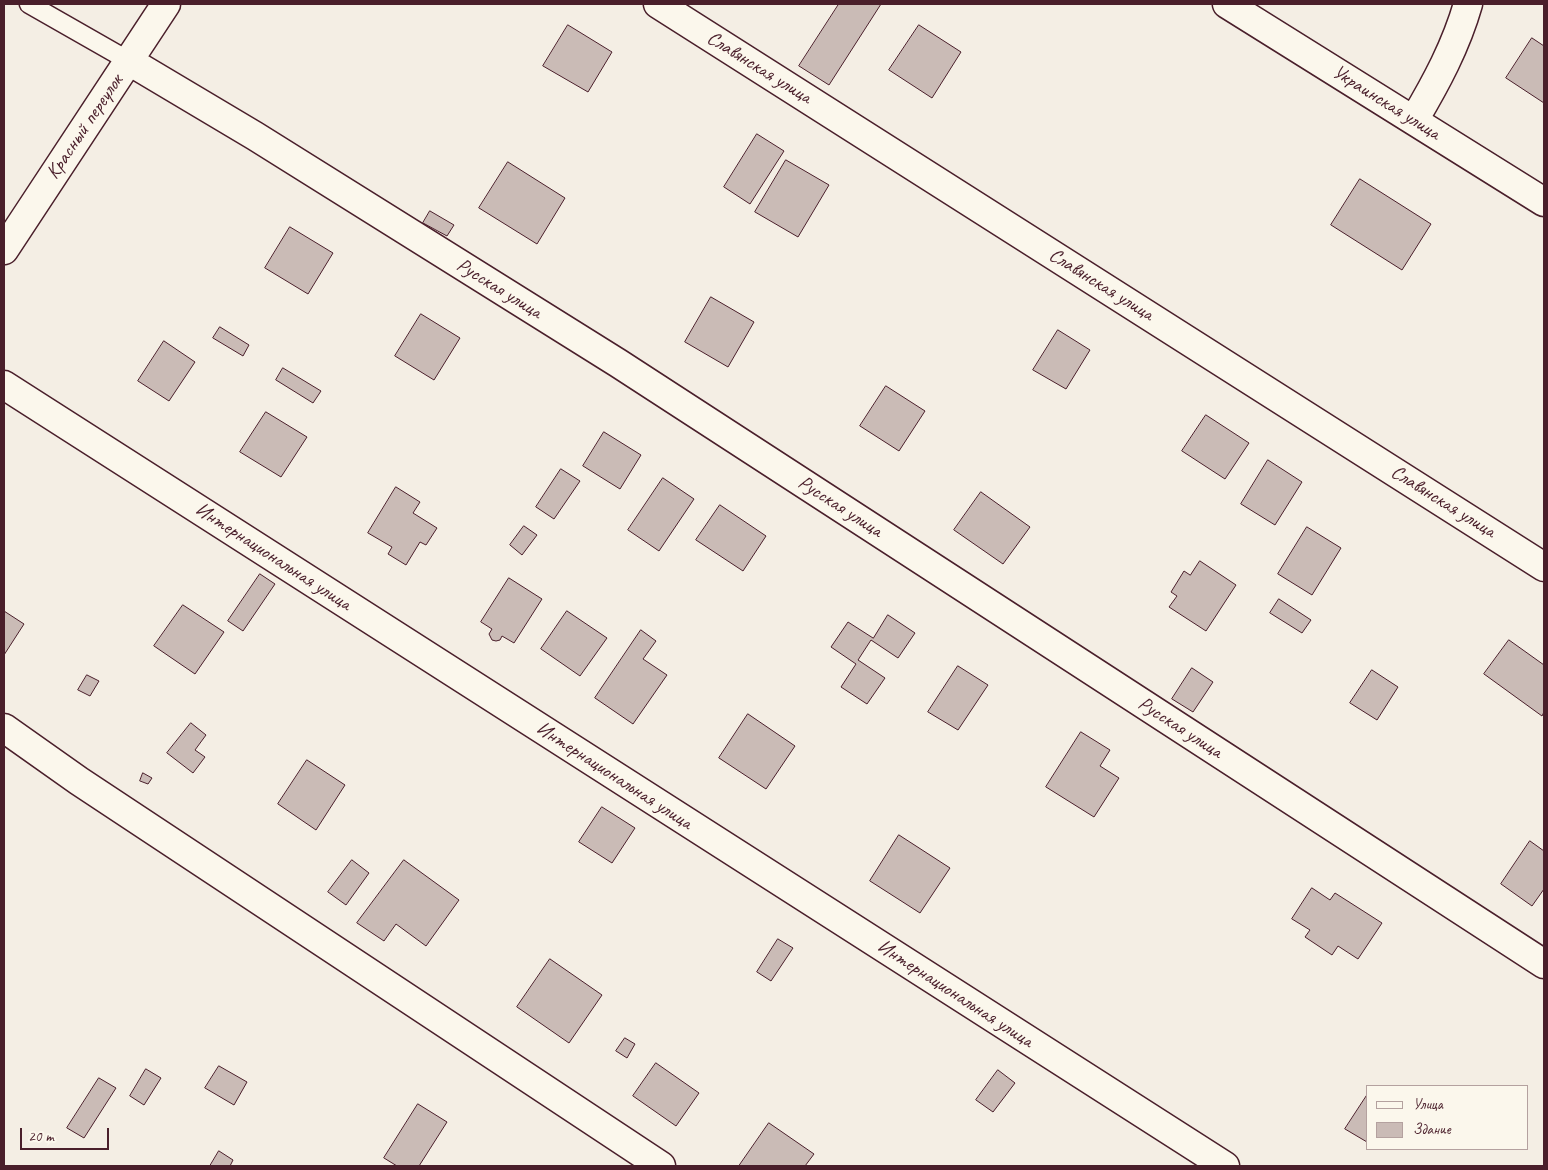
<!DOCTYPE html>
<html>
<head>
<meta charset="utf-8">
<style>
	body { margin:0 }
	#map { position:relative; width:1548px; height:1170px; overflow:hidden; background:#f4eee4; font-family:Caveat,sans-serif }
	canvas { display:block }
	.frame { position:absolute; inset:0; border:5px solid #4a1f2b; pointer-events:none }
	.legend { position:absolute; left:1366px; top:1085px; width:162px; height:65px; box-sizing:border-box; background:#fbf7ec; border:1px solid #b4a19f; margin:0; padding:6px 9px; list-style:none; font-size:15px; color:#4a1f2b }
	.legend li { display:flex; align-items:center; gap:10px; height:25px }
	.legend b { width:25px; border:1px solid #b4a19f }
	.scale { position:absolute; left:20px; top:1128px; width:89px; height:22px; box-sizing:border-box; border:2px solid #4a1f2b; border-top:0; padding-left:6px; font-size:15px; line-height:18px; white-space:nowrap; color:#4a1f2b; -webkit-text-stroke:4px #fbf7ec; paint-order:stroke }
</style>
</head>
<body>
<div id="map">
<canvas width="1548" height="1170"></canvas>
<div class="frame"></div>
<ul class="legend">
<li><b style="height:6px;background:#fbf7ec"></b>Улица</li>
<li><b style="height:14px;background:#cabbb6"></b>Здание</li>
</ul>
<div class="scale">20 m</div>
</div>
<script>
const c = document.querySelector('canvas').getContext('2d');
c.lineJoin = 'round';
function paint(path, color) { c.fillStyle = color; c.fill(path, 'evenodd'); }
function stroke(path, color, width, dash) { c.strokeStyle = color; c.lineWidth = width; c.lineCap = dash ? 'butt' : 'round'; c.setLineDash(dash || []); c.stroke(path); }
function write(font, color, halo, rows, align = 'center') {
  c.font = font + ' Caveat,sans-serif'; c.lineWidth = 4; c.setLineDash([]); c.textBaseline = 'middle'; c.strokeStyle = halo; c.fillStyle = color; for (const [text, x, y, turn = 0] of rows) {
    c.save(); c.translate(x, y); c.rotate((+turn || 0) * Math.PI / 180); c.textAlign = isNaN(turn) ? turn : align; if (halo) c.strokeText(text, 0, 0); c.fillText(text, 0, 0); c.restore();
  }
}
const building = new Path2D(`
	M839,4H881L829,85L799,66Z
	M568,25L612,52L588,92L543,66Z
	M919,25L961,52L932,98L889,70Z
	M1532,38L1544,46V103L1506,78Z
	M757,134L784,151L750,204L724,187Z
	M786,160L829,185L798,237L755,212Z
	M508,162L565,198L537,244L479,208Z
	M1360,179L1431,224L1402,270L1331,225Z
	M430,211L454,225L447,236L423,223Z
	M290,227L333,253L308,294L265,268Z
	M711,297L754,322L728,367L685,342Z
	M421,314L460,338L434,380L395,356Z
	M220,327L249,345L243,356L213,338Z
	M1058,330L1090,350L1066,389L1033,370Z
	M164,341L195,362L169,401L138,381Z
	M283,368L321,391L313,403L276,380Z
	M886,386L925,411L899,451L860,426Z
	M266,412L307,437L281,477L240,452Z
	M1206,415L1249,443L1225,479L1182,451Z
	M604,432L641,455L620,489L583,466Z
	M1268,460L1302,482L1275,525L1241,504Z
	M561,469L580,481L554,519L536,507Z
	M663,478L694,499L659,551L628,530Z
	M396,487L420,502L413,513L437,528L426,545L420,542L406,565L388,554L392,547L368,533Z
	M981,492L1030,527L1003,564L954,530Z
	M720,505L766,536L743,571L696,540Z
	M524,526L537,535L522,555L510,545Z
	M1307,527L1341,548L1312,595L1278,574Z
	M1200,561L1236,585L1206,631L1169,607L1177,596L1171,592L1184,571L1190,575Z
	M260,574L275,584L243,631L228,621Z
	M509,578L542,599L514,643L502,636L500,640L496,641L492,640L489,634L492,629L481,622Z
	M1279,599L1311,620L1302,633L1270,613Z
	M183,605L224,632L195,674L154,646Z
	M4,611L24,624L4,655Z
	M567,611L607,638L580,676L541,649Z
	M888,615L915,633L898,658L871,640L858,660L885,678L867,704L841,687L856,664L831,647L848,622L873,638Z
	M641,630L656,641L643,659L667,675L633,724L595,698Z
	M1509,640L1544,665V712L1542,716L1484,674Z
	M958,666L988,685L958,730L928,712Z
	M1192,668L1213,682L1193,712L1172,699Z
	M1372,670L1398,687L1377,720L1350,703Z
	M87,675L99,681L90,696L78,690Z
	M748,714L795,746L766,789L719,758Z
	M191,723L206,735L195,750L205,757L193,773L167,753Z
	M1081,732L1110,750L1100,766L1119,778L1094,817L1046,787Z
	M307,760L345,785L316,830L278,804Z
	M143,773L152,778L148,784L140,781Z
	M602,807L635,828L612,863L579,842Z
	M899,835L950,868L920,913L870,881Z
	M1530,841L1544,851V889L1532,906L1501,884Z
	M352,860L369,873L346,905L328,892Z
	M404,860L459,900L426,946L396,924L384,941L357,923Z
	M1312,888L1330,900L1335,893L1382,923L1358,959L1338,946L1332,955L1305,937L1310,930L1292,919Z
	M778,939L793,948L771,981L757,972Z
	M550,959L602,995L569,1043L517,1007Z
	M625,1038L635,1044L627,1058L616,1051Z
	M656,1063L699,1093L676,1126L633,1096Z
	M219,1066L247,1082L234,1105L205,1088Z
	M146,1069L161,1078L144,1105L130,1096Z
	M998,1070L1015,1083L993,1112L976,1100Z
	M99,1078L116,1088L84,1138L67,1128Z
	M1367,1095V1142L1345,1129Z
	M418,1104L447,1122L419,1166H397L384,1158Z
	M769,1123L814,1154L805,1166H739Z
	M219,1151L233,1160L230,1166H210Z`);
const service = new Path2D(`
	M29,4L129,61`);
const minor = new Path2D(`
	M658,4L1544,567
	M1227,4L1544,202
	M129,61L255,136L618,363L1544,964
	M1414,120C1436,83 1456,46 1468,4
	M4,250L166,4
	M4,728L79,781L661,1166`);
const tertiary = new Path2D(`
	M4,385L1225,1166`);
const streetNames = [
	["Славянская улица",759,68,32],
	["Украинская улица",1386,103,32],
	["Красный переулок",85,127,-56],
	["Славянская улица",1101,285,32],
	["Русская улица",499,289,32],
	["Славянская улица",1443,502,32],
	["Русская улица",840,507,33],
	["Интернациональная улица",273,557,33],
	["Русская улица",1180,728,33],
	["Интернациональная улица",614,776,33],
	["Интернациональная улица",955,994,33]
];
paint(building, '#cabbb6');
stroke(building, '#4a1f2b', 1);
stroke(service, '#4a1f2b', 21);
stroke(minor, '#4a1f2b', 31);
stroke(tertiary, '#4a1f2b', 31);
stroke(service, '#fbf7ec', 18);
stroke(minor, '#fbf7ec', 28);
stroke(tertiary, '#fbf7ec', 28);
write('20px', '#4a1f2b', '#fbf7ec', streetNames);
</script>
</body>
</html>
